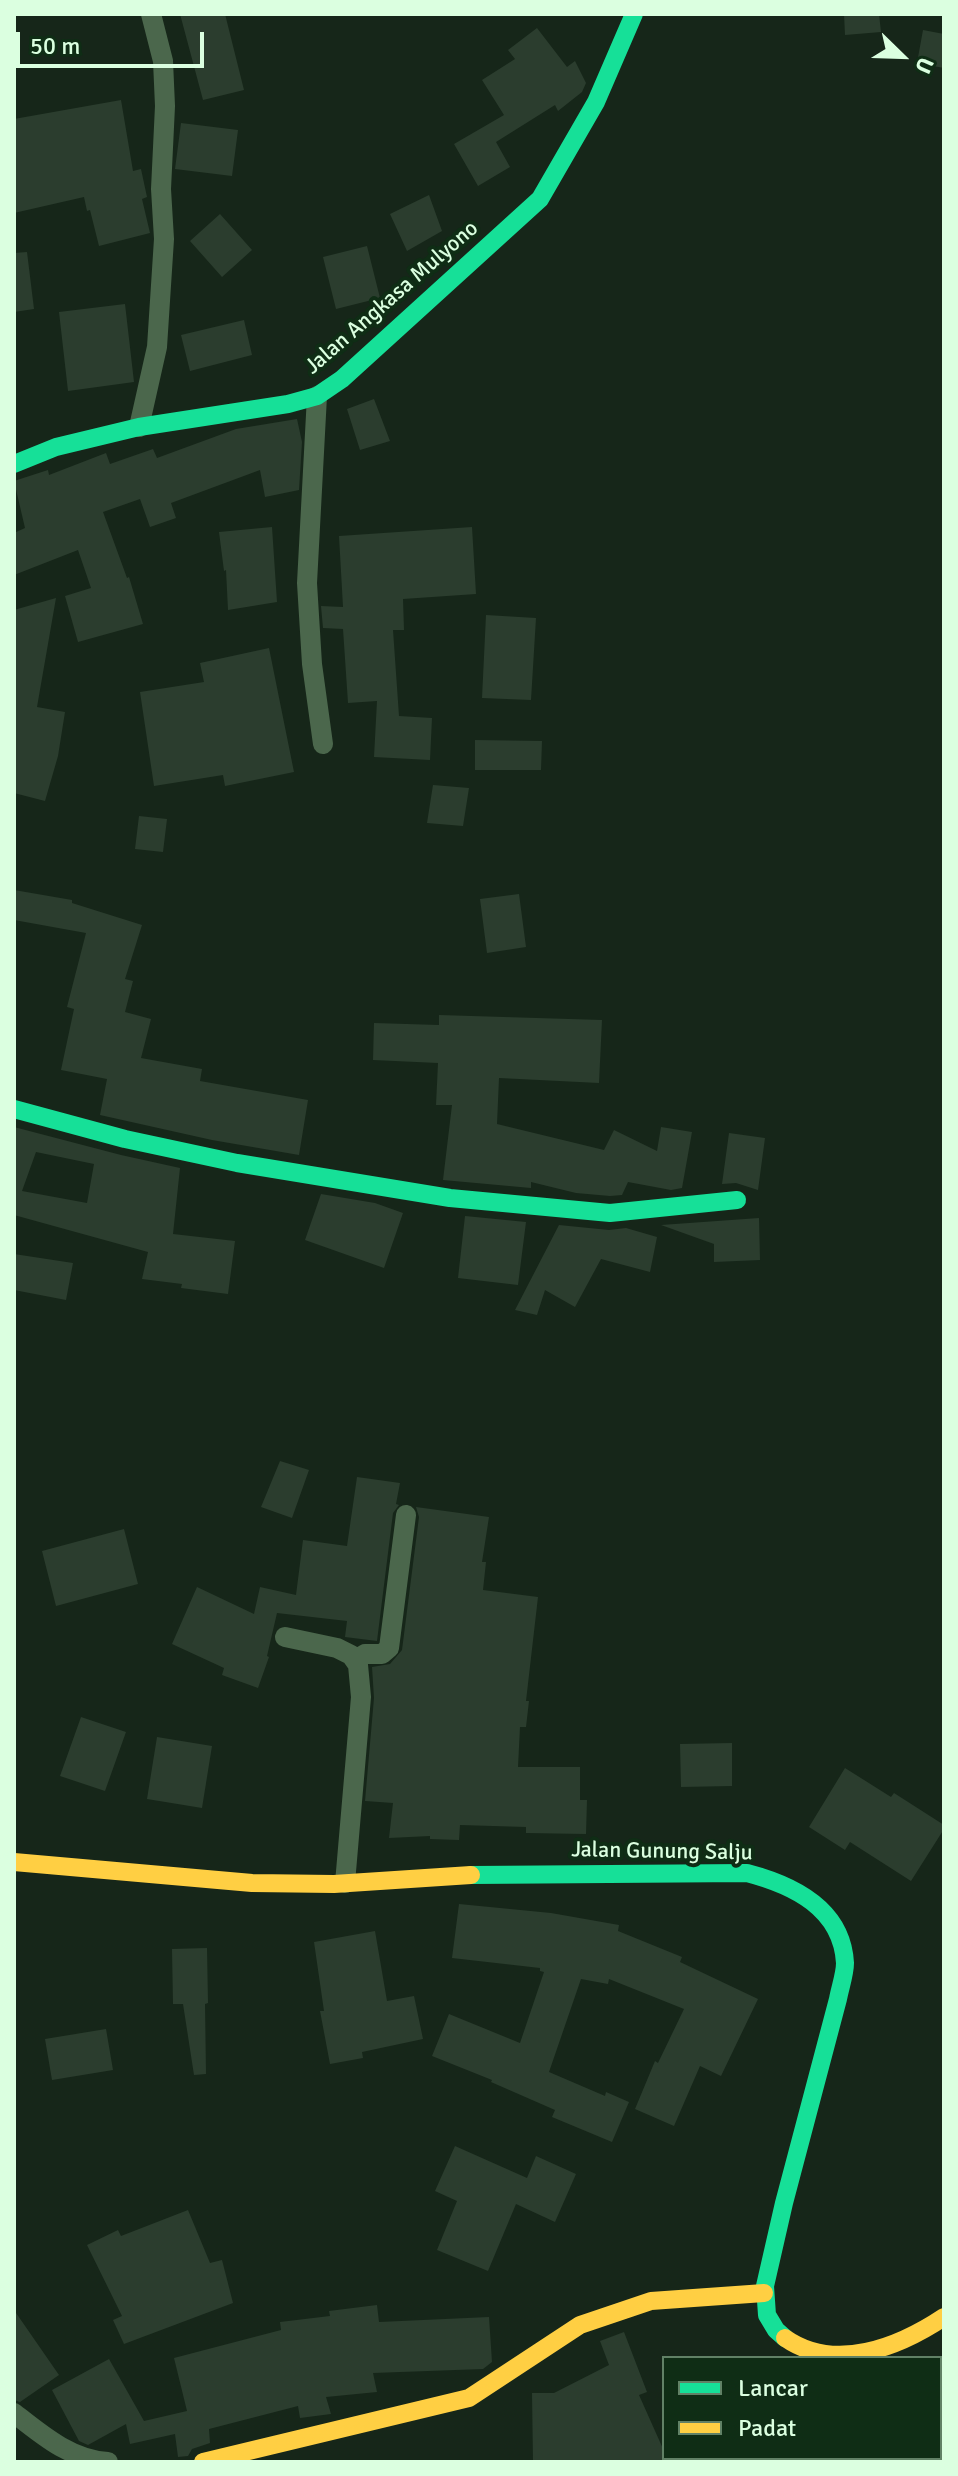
<!DOCTYPE html>
<html>
<head>
<meta charset="utf-8">
<style>
	body { margin:0 }
	#map { position:relative; width:958px; height:2476px; overflow:hidden; background:#162619; font-family:Signika,sans-serif }
	canvas { display:block }
	.frame { position:absolute; inset:0; border:16px solid #dbffe0; pointer-events:none }
	.legend { position:absolute; left:662px; top:2356px; width:280px; height:104px; box-sizing:border-box; background:#0f2d15; border:2px solid #618166; margin:0; padding:10px 14px; list-style:none; font-size:24px; color:#dbffe0 }
	.legend li { display:flex; align-items:center; gap:16px; height:40px }
	.legend b { width:40px; border:2px solid #618166 }
	.north { position:absolute; left:862px; top:16px; width:80px; height:80px; -webkit-text-stroke:6px #0f2d15; paint-order:stroke; rotate:113deg; font-size:22px; font-weight:700; line-height:32px; text-align:center; color:#dbffe0 }
	.north::after { content:''; display:block; margin:auto; width:28px; height:36px; background:#dbffe0; clip-path:polygon(50% 0,100% 100%,50% 72%,0 100%) }
	.scale { position:absolute; left:16px; top:32px; width:188px; height:36px; box-sizing:border-box; border:4px solid #dbffe0; border-top:0; padding-left:10px; font-size:24px; line-height:28px; white-space:nowrap; color:#dbffe0; -webkit-text-stroke:6px #0f2d15; paint-order:stroke }
</style>
</head>
<body>
<div id="map">
<canvas width="958" height="2476"></canvas>
<div class="frame"></div>
<ul class="legend">
<li><b style="height:10px;background:#16e098"></b>Lancar</li>
<li><b style="height:10px;background:#ffcf43"></b>Padat</li>
</ul>
<div class="north">U</div>
<div class="scale">50 m</div>
</div>
<script>
const c = document.querySelector('canvas').getContext('2d');
c.lineJoin = 'round';
function paint(path, color) { c.fillStyle = color; c.fill(path, 'evenodd'); }
function stroke(path, color, width, dash) { c.strokeStyle = color; c.lineWidth = width; c.lineCap = dash ? 'butt' : 'round'; c.setLineDash(dash || []); c.stroke(path); }
function write(font, color, halo, rows, align = 'center') {
  c.font = font + ' Signika,sans-serif'; c.lineWidth = 8; c.setLineDash([]); c.textBaseline = 'middle'; c.strokeStyle = halo; c.fillStyle = color; for (const [text, x, y, turn = 0] of rows) {
    c.save(); c.translate(x, y); c.rotate((+turn || 0) * Math.PI / 180); c.textAlign = isNaN(turn) ? turn : align; if (halo) c.strokeText(text, 0, 0); c.fillText(text, 0, 0); c.restore();
  }
}
const building = new Path2D(`
	M180,14H225L244,90L203,100Z
	M844,14H879L881,32L845,35Z
	M537,28L567,67L575,61L586,83L582,92L558,111L555,105L496,142L510,167L478,186L454,144L504,115L482,80L515,59L508,50Z
	M923,30L944,34V68L917,63Z
	M121,100L133,171L141,169L147,197L142,199L150,233L99,246L90,210L87,211L84,197L14,213V119Z
	M181,123L238,130L232,176L175,169Z
	M429,195L442,231L407,251L390,214Z
	M220,214L252,250L222,277L190,241Z
	M367,246L380,298L336,309L323,257Z
	M27,252L34,309L14,312V253Z
	M125,304L134,382L68,391L59,312Z
	M244,320L252,355L190,371L181,335Z
	M374,399L390,441L360,450L347,409Z
	M297,419L302,442L299,490L265,497L260,470L171,503L176,518L150,527L140,499L103,512L127,578L129,577L143,624L78,642L65,596L91,588L78,550L14,575V533L25,528L14,481L48,470L49,475L106,453L110,464L153,449L157,458L236,429Z
	M272,527L277,602L228,610L226,570L224,571L219,532Z
	M472,527L476,594L403,599L404,630H393L399,716L432,718L430,760L374,757L377,701L348,703L343,629L323,628L321,606L343,607L339,536Z
	M56,598L37,707L65,712L58,756L45,801L14,793V610Z
	M486,615L536,618L531,700L482,698Z
	M269,648L294,772L225,786L223,775L154,786L140,692L204,682L200,663Z
	M475,740L542,741L541,770H475Z
	M433,785L469,788L463,826L427,823Z
	M139,816L167,819L163,852L135,849Z
	M14,890L72,900V903L142,925L125,979L133,981L125,1012L151,1019L141,1058L202,1069L200,1081L308,1100L299,1155L212,1140L100,1115L107,1079L61,1070L74,1009L67,1007L86,933L14,920Z
	M519,894L526,947L487,953L480,899Z
	M439,1015L602,1020L599,1083L499,1078L497,1124L604,1150L614,1130L657,1151L661,1127L692,1132L682,1188L671,1190L628,1182L622,1195L610,1196L576,1193L531,1182V1188L443,1180L452,1105H436L438,1063L373,1060L374,1023L439,1025Z
	M14,1127L121,1155L180,1168L173,1234L235,1241L228,1294L181,1288L182,1284L142,1279L148,1252L14,1215ZM36,1152L94,1164L87,1203L22,1191Z
	M729,1133L765,1138L758,1190L736,1183L722,1184Z
	M321,1194L375,1203L403,1213L384,1268L305,1240Z
	M465,1216L526,1222L518,1285L458,1278Z
	M759,1218L760,1260L714,1262V1244L661,1225Z
	M559,1225L609,1230L626,1228L657,1237L650,1272L601,1259L575,1307L545,1290L537,1315L515,1310Z
	M14,1254L73,1263L66,1300L14,1290Z
	M280,1461L309,1470L292,1518L261,1507Z
	M357,1477L400,1483L396,1504L399,1505L393,1513L377,1641L345,1637L347,1621L277,1613L267,1656L269,1657L258,1688L222,1675L224,1668L172,1644L197,1587L254,1614L260,1587L296,1595L303,1540L347,1546Z
	M416,1507L489,1517L482,1562H486L483,1590L538,1597L526,1701H529L526,1727H520L518,1767H580V1800H587L586,1834L526,1833V1827L460,1825L459,1840L430,1839V1836L389,1838L393,1803L365,1801L374,1698L372,1667L390,1664L402,1650L419,1517Z
	M124,1529L138,1584L56,1606L42,1551Z
	M81,1717L126,1732L105,1791L60,1776Z
	M157,1737L212,1746L202,1808L147,1799Z
	M732,1743V1786L681,1787L680,1744Z
	M845,1768L891,1797L894,1793L944,1825V1829L911,1881L850,1842L845,1850L809,1827Z
	M459,1904L551,1913L619,1925L618,1931L682,1957L680,1962L758,1999L721,2076L700,2066L674,2126L635,2109L655,2061L658,2063L684,2009L609,1979L608,1984L581,1979L549,2072L605,2096L606,2092L629,2102L612,2142L552,2117L555,2110L491,2082L492,2080L432,2056L449,2014L520,2043L544,1972L540,1971V1968L452,1958Z
	M375,1931L387,2001L414,1996L423,2039L362,2052L363,2058L330,2064L320,2011H324L314,1942Z
	M207,1948L208,2003L205,2004L206,2074L194,2075L183,2004H173L172,1949Z
	M106,2029L113,2070L52,2080L45,2039Z
	M455,2146L527,2178L536,2156L576,2174L555,2222L516,2204L488,2271L437,2250L457,2201L435,2191Z
	M188,2210L210,2263L222,2260L233,2303L124,2344L113,2320L122,2316L87,2245L118,2230L121,2236Z
	M377,2305L379,2322L489,2317L492,2362L483,2369L373,2373L377,2392L326,2397L331,2414L300,2418L298,2406L209,2429L210,2443L192,2449L188,2456L178,2457L175,2434L130,2444L126,2424L88,2445L79,2441L52,2390L109,2359L144,2421L187,2411L174,2358L281,2330L280,2322L330,2316L329,2311Z
	M14,2310L59,2375L20,2402L14,2400Z
	M624,2332L647,2392L639,2395L664,2451V2458H667L669,2462H533L532,2393H554L609,2365L600,2341Z`);
const street = new Path2D(`
	M317,396L307,583L312,664L323,744
	M139,427L157,347L164,239L161,189L165,106L163,61L151,14
	M285,1637L337,1648L351,1655L358,1665L361,1697L345,1883
	M355,1660L365,1654H382L389,1648L406,1515
	M14,2413C42,2435 71,2460 108,2462`);
const fast = new Path2D(`
	M14,464L56,447L139,427L288,404L317,396L342,379L540,199L596,102L634,14
	M14,1109L125,1139L237,1163L450,1198L610,1213L737,1200
	M471,1875L747,1873C793,1885 842,1908 845,1963C845,1974 840,1988 838,1999L784,2203L765,2286L767,2315L776,2330L785,2338`);
const slow = new Path2D(`
	M14,1862L252,1883L334,1884L471,1875
	M785,2338C835,2373 899,2347 944,2317
	M203,2462L469,2398L580,2325L651,2301L764,2293`);
const streetNames = [
	["Jalan Angkasa Mulyono",392,298,-41],
	["Jalan Gunung Salju",662,1852,1]
];
paint(building, '#2b3d2e');
stroke(street, '#4b674c', 20);
stroke(fast, '#16e098', 18);
stroke(slow, '#ffcf43', 18);
write('22px', '#dbffe0', '#0f2d15', streetNames);
</script>
</body>
</html>
